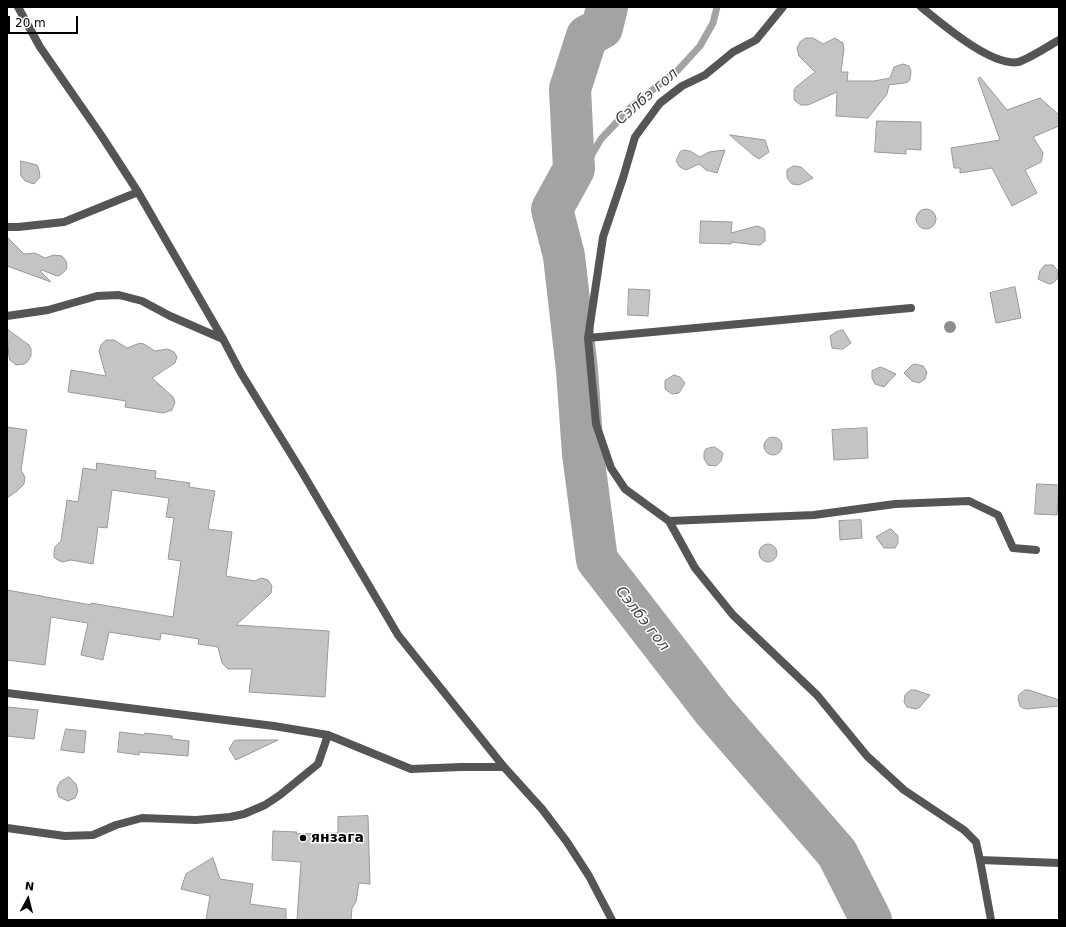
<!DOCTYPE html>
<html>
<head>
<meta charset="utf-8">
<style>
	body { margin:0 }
	#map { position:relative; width:1066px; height:927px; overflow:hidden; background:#fff; font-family:"DejaVu Sans",sans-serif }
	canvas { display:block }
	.frame { position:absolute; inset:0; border:8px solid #000; pointer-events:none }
	.north { position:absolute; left:8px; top:879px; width:40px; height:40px; -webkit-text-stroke:3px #fff; paint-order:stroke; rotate:7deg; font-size:11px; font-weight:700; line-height:16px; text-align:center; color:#000 }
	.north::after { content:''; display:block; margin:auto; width:14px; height:18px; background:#000; clip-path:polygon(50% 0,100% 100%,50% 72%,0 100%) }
	.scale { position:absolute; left:8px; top:16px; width:70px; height:18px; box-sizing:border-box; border:2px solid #000; border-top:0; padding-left:5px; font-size:12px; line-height:14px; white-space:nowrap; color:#000; -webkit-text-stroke:3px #fff; paint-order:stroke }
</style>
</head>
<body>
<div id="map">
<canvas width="1066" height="927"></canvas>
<div class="frame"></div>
<div class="north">N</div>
<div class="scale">20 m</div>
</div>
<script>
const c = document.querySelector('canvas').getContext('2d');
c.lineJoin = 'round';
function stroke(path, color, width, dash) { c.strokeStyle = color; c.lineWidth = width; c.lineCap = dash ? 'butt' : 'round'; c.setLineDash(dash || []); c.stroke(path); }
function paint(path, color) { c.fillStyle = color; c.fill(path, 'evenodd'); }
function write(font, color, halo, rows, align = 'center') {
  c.font = font + ' "DejaVu Sans",sans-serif'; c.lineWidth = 3; c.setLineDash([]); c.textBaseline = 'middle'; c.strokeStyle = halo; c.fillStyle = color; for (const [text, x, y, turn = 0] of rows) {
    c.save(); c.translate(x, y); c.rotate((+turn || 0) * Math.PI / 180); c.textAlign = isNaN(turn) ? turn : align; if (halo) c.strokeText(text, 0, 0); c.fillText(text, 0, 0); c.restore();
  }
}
const stream = new Path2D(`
	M564,256L568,200L581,173L601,139L632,106L678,70L700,46L713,23L717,7`);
const river = new Path2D(`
	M607,7L602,28L587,36L570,89L574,169L552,209L564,256L577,370L583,454L597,560L713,710L837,853L871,920`);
const building = new Path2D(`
	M806,38H813L823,44L835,38L843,43L844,49L841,72H848L847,81H874L890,78L894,67L903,64L909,66L911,71L910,79L908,82L904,83L889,85L887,94L868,118L836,116L837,92L808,105H801L795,101L794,97V90L796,87L815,72L799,56L797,48L800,42Z
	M980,77L1007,110L1040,98L1059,115V126L1033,137L1043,153L1042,158L1041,162L1025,170L1037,193L1012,206L992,168L960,173V168H954L951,148L1000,140L978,79Z
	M877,121L921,122V150L906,149V154L875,152Z
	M730,135L765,140L769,152L759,159L753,155Z
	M684,150L690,151L700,157L709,152L725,150L717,173L706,170L699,164L686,170L680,167L676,161L680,152Z
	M21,161L37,165L39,170L40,177L34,184L25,181L21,176Z
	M794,166L801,167L813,178L799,185L792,184L787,178V170Z
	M916 219a10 10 0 1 1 20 0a10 10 0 1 1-20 0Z
	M701,221L732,222L731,233L757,226L760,227L764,229L765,232V241L760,245H757L731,242V244L700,243Z
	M7,237L24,254L35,253L45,258L54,255L62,256L66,261L67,268L65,271L60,275L57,276L42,270L40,271L51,282L7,266Z
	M1045,265H1053L1058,271V278L1053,283L1049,284L1038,279L1040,271Z
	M1015,287L1021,318L996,323L990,293Z
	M629,289L650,290L648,316L628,315Z
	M7,329L29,345L31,349V356L27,362L24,364L16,365L10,360L9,357Z
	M843,330L851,343L843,349H839L832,348L830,336L836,332Z
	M106,340H114L127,348L140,343L144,344L155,351L168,349L174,352L177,357L175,363L152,378L173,397L175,402L172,410L163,413L125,407L126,401L68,392L71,370L106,376L99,351L101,345Z
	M915,364L923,366L927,372L925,379L919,383L912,381L904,373L912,365Z
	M881,367L896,374L884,387L875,384L872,378V371Z
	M674,375L680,377L685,383L679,393L672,394L665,389V381Z
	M7,427L27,430L21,470L25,477L24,484L17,491L7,498Z
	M867,428L868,458L834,460L832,430Z
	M764 446a9 9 0 1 1 18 0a9 9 0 1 1-18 0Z
	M715,447L723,453L721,461L716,466L708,465L704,459V453L706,449Z
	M97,463L156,471L155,478L190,483L189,487L215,491L208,529L232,532L226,576L255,581L261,578L265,579L268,580L272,586L271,593L269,595L236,625L329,631L325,697L249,692L252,669H228L222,663L218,647L198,644L199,639L161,633L160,640L109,632L103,660L81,655L88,623L51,617L45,665L7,660V590L91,605V603L173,617L181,561L168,559L174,518L166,517L169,498L112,490L107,528L98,527L93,564L71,560L62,562L56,559L54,557V553L55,547L61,541L67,500L78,502L83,468L96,470Z
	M1037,484L1059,485L1057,515L1035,514Z
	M861,520L862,538L840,540L839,521Z
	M891,529L898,536V543L895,548H884L876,537L886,531Z
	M759 553a9 9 0 1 1 18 0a9 9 0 1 1-18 0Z
	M911,690H915L930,695L920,707L916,709L907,707L904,702L905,695Z
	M1025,690H1029L1059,700V706L1026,709L1023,708L1020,706L1018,698L1019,695Z
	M7,707L38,710L34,739L7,736Z
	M66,729L86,731L84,753L61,750Z
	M120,732L144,735L145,733L172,736V739L189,741L188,756L139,752V755L118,752Z
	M238,740H278L236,760L229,749L234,741Z
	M69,777L76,784L78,791L75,798L68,801L59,797L57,791V788L60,782Z
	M368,816L370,884L359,883L356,902L352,908L351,920H297L301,862L272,860L273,831L297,832L296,834L338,833V817Z
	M213,858L220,879L253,884L250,904L286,909V920H206L210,896L181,889L186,874Z`);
const minor = new Path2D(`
	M18,7L40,47L101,135L138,192L223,339L241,373L302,472L398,635L504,767L542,809L567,842L589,876L612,920
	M783,7L756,40L733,52L705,75L682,86L660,103L635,137L623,178L603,237L588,338L911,308
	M921,7C942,24 992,67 1018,62C1027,60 1050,45 1059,40
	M7,227H18L64,222L138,192
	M7,316L48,310L97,296L119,295L142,301L170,316L223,339
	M588,338L596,424L611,468L625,489L669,521L695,568L733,615L817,695L867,756L904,790L964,830L976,842L980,860
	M669,521L814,515L895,504L969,501L998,515L1013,548L1036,550
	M7,693L274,726L328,735L411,769L461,767H504
	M7,828L65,836L93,835L116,825L142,818L196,820L230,817L244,814L265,805L280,795L318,764L328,735
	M991,920L980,860L1059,863`);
const trees = [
	[950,327]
];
const markers = [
	[303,838,4,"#000"]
];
const poiNames = [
	["янзага",311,838]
];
const waterNames = [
	["Сэлбэ гол",647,97,-41],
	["Сэлбэ гол",642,619,52]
];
stroke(stream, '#a3a3a3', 7);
stroke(river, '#a3a3a3', 42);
paint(building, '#c4c4c4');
stroke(building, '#999', 1);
stroke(minor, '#555', 8);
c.fillStyle = '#8f8f8f';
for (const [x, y] of trees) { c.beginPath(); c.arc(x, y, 6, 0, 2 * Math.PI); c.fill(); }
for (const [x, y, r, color] of markers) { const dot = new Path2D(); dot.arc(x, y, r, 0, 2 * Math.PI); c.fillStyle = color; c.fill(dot); stroke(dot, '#fff', 1.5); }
write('bold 14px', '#000', '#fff', poiNames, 'left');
write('italic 15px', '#444', '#fff', waterNames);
</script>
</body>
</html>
